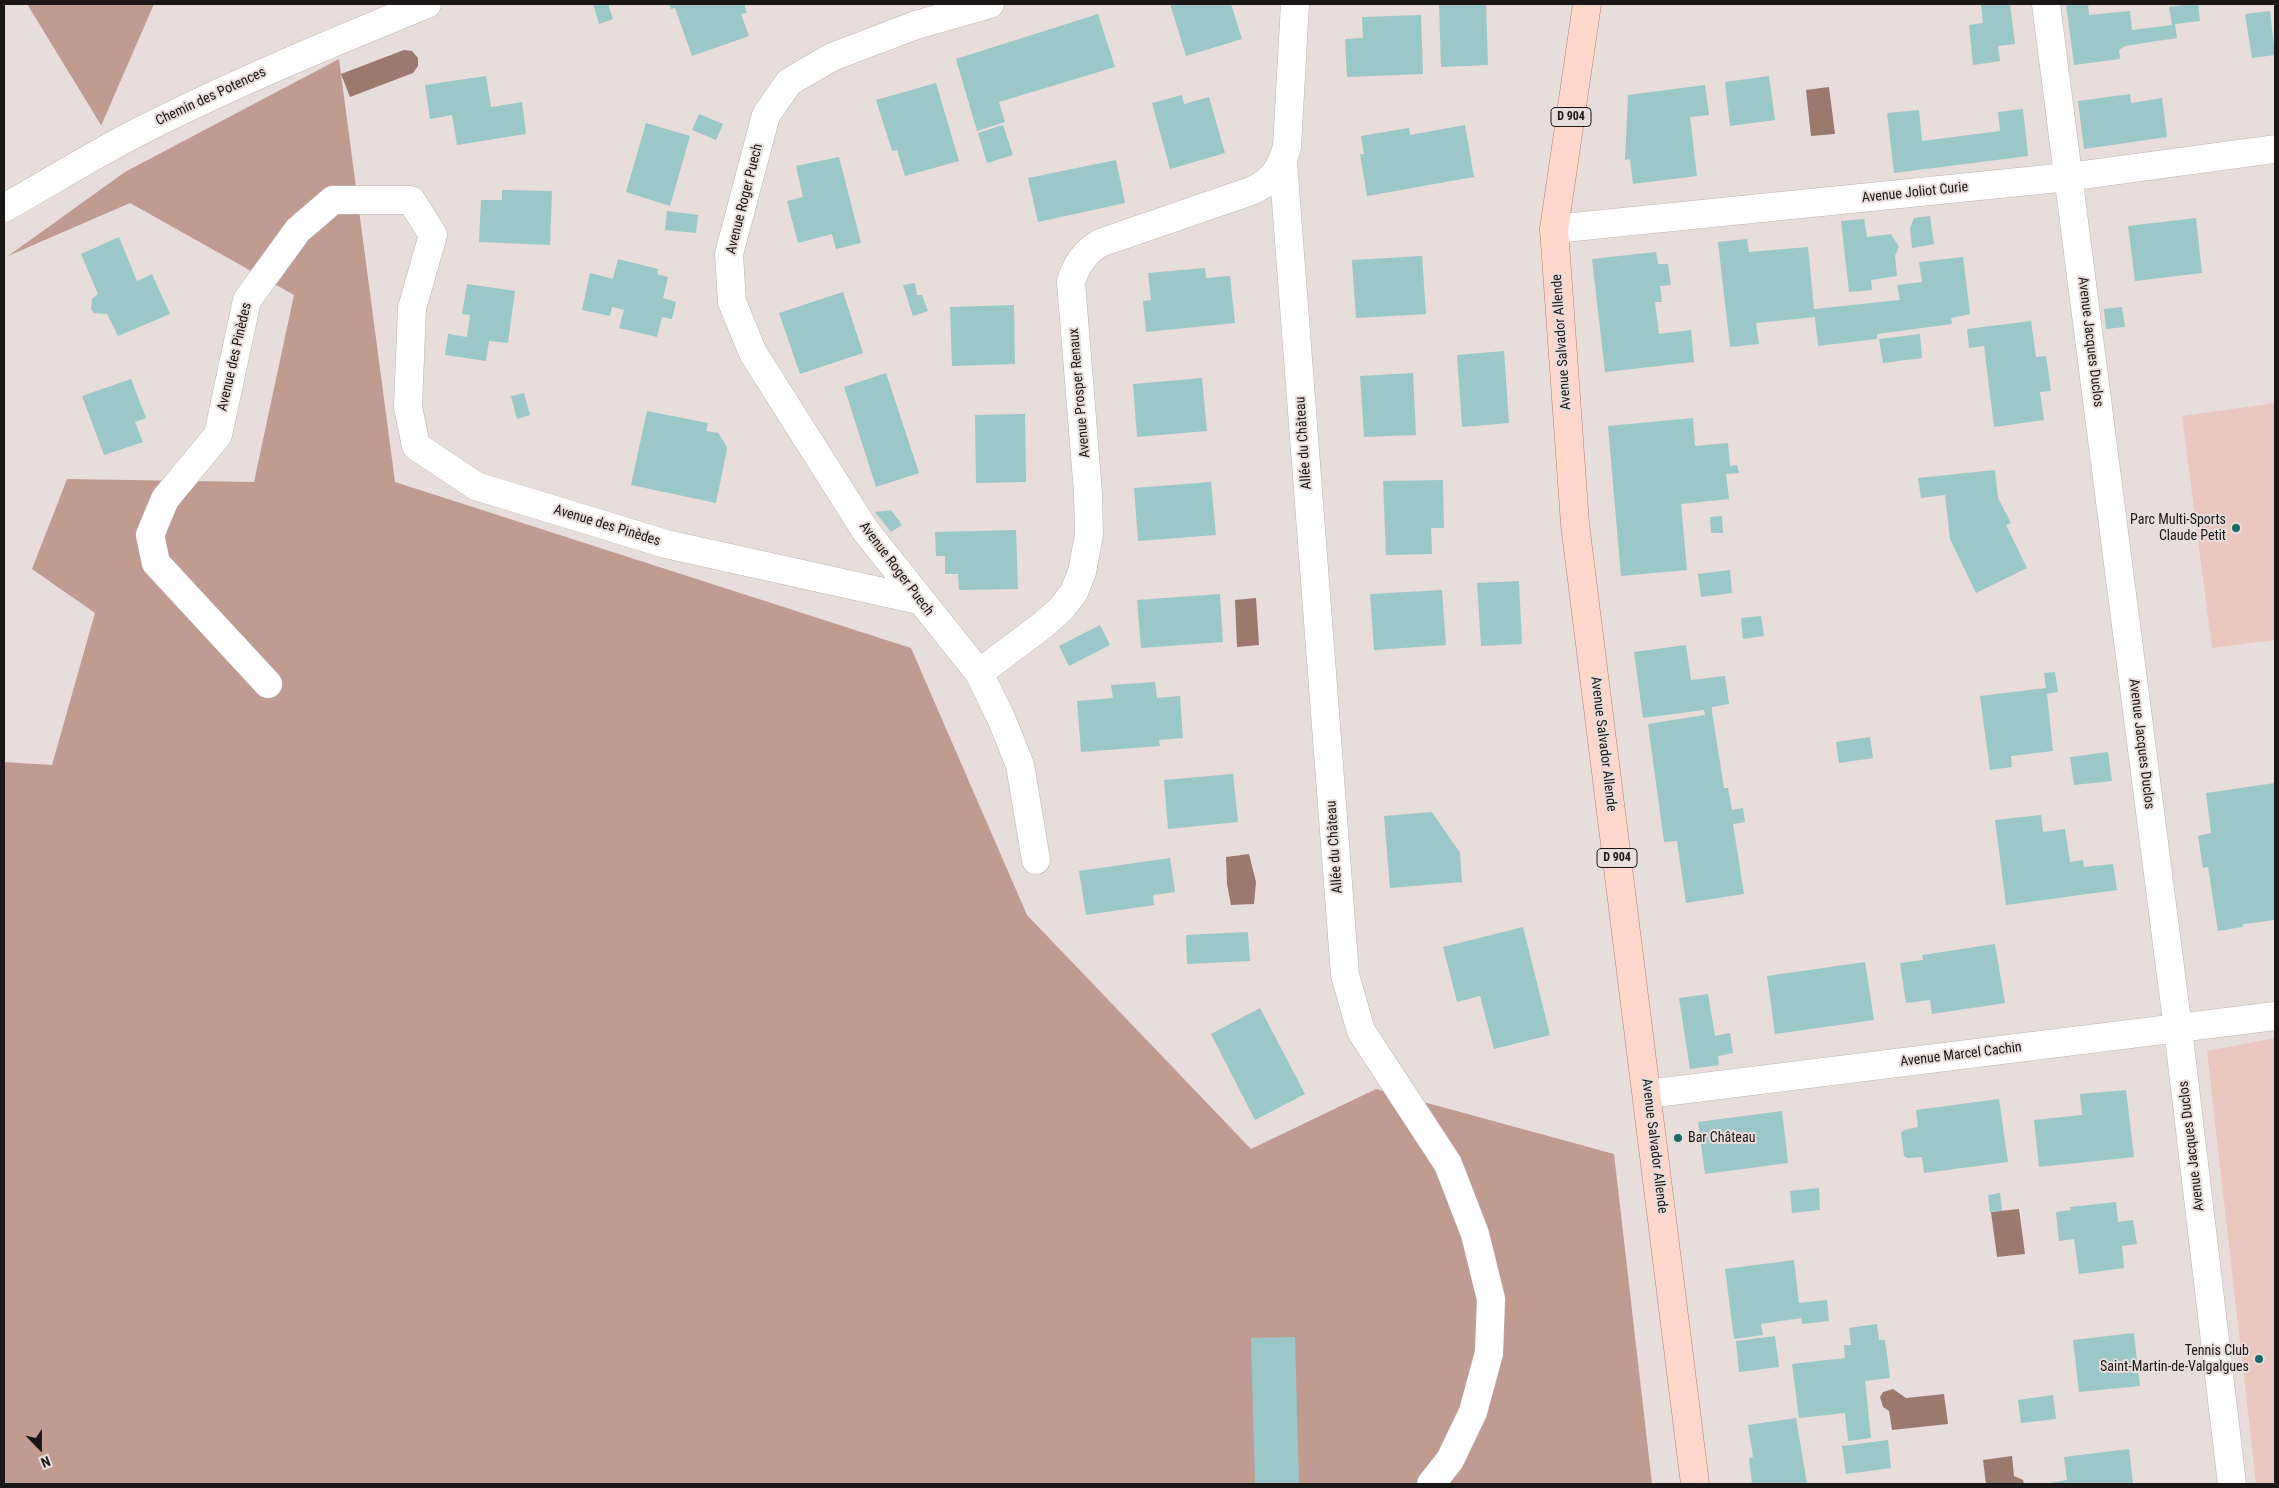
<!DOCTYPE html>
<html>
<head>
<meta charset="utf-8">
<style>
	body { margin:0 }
	#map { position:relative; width:2279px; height:1488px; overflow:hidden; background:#e7ddda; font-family:"Roboto Condensed",sans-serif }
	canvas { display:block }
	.frame { position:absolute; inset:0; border:5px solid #1a1716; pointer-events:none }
	.north { position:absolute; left:15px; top:1423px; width:50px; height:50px; -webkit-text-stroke:4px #e7ddda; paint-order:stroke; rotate:158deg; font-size:14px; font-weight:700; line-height:20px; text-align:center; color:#1a1716 }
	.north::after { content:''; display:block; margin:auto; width:18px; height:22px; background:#1a1716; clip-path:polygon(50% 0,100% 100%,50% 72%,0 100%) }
</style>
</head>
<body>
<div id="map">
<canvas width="2279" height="1488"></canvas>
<div class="frame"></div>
<div class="north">N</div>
</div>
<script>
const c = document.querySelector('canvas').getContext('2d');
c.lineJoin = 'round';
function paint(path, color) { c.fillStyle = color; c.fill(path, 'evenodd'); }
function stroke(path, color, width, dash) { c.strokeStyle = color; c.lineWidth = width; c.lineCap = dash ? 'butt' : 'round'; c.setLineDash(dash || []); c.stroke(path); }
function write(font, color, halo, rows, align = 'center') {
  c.font = font + ' "Roboto Condensed",sans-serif'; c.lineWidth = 4; c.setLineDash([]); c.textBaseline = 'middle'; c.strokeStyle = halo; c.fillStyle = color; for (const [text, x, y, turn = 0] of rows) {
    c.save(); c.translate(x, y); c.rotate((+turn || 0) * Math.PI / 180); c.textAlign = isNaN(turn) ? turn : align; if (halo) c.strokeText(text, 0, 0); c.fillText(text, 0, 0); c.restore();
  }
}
const green = new Path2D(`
	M2275,403V640L2212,648L2182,416Z
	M2275,1038V1484H2256L2207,1051Z`);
const forest = new Path2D(`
	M27,4H154L101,126V125Z
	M339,59L395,482L911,648L1027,915L1251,1149L1376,1089L1614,1154L1652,1484H4V762L52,765L95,613L32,569L67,479L254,482L294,295L130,203L8,256L125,172Z`);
const water = new Path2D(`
	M404,50L412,51L418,58V66L413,73L350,97L341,74Z
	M1829,87L1835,134L1811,136L1806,90Z
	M1256,598L1259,645L1237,647L1235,600Z
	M1249,854L1256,882L1254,904L1231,905L1227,884L1226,857Z
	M2019,1209L2025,1254L1997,1257L1991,1212Z
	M1893,1389L1906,1398L1944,1394L1948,1424L1892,1430L1889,1411L1883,1407L1880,1397L1883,1392Z
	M2012,1456L2014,1476L2023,1480L2024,1484H1986L1983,1460Z`);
const building = new Path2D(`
	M593,4H608L613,19L599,24Z
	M669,4H744L747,13L741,14L749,36L692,56L675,8L671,9Z
	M1170,4H1231L1242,39L1186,56Z
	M1439,4H1486L1488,65L1441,67Z
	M1981,4H2010L2015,44L1998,46L2000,61L1973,65L1969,25L1983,23Z
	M2066,4H2088L2089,15L2130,11L2132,30L2172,25L2169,7L2192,4H2198L2200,21L2175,24L2177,38L2125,46L2119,50L2120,59L2074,65Z
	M2270,11L2275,55L2252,58L2245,14Z
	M1098,14L1115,67L999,102L1005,122L977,131L956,59Z
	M1421,15L1423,74L1347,77L1345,39L1363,38L1362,17Z
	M486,76L491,107L522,102L526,134L457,145L452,115L430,119L425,85Z
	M1769,76L1775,120L1730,126L1725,82Z
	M936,83L959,161L905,176L897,150L892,151L876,100Z
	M1705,85L1709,115L1690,117L1697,176L1633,184L1630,159L1625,160L1628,95Z
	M2130,94L2131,103L2162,98L2167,137L2084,149L2078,101Z
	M1182,95L1184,104L1209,97L1225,153L1170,169L1152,103Z
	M2023,109L2028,156L1894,173L1887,113L1919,110L1922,141L2000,131L1998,112Z
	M699,114L723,124L716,140L692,130Z
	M646,123L690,136L670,206L626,192Z
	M1003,125L1013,155L987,163L978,133Z
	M1465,125L1474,177L1367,196L1360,154H1364L1361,136L1409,128L1410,135Z
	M839,157L861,243L836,249L832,234L798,243L787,201L803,197L796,166Z
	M1116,160L1125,203L1038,222L1028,178Z
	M502,190L552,191L550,245L479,242L481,200H502Z
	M667,211L698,215L696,233L665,230Z
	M1930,216L1934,244L1912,248L1910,228L1914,218Z
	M2196,218L2202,273L2135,281L2128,226Z
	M1864,219L1867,237L1891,234L1899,247L1895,256L1897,276L1871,280L1872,290L1849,292L1841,221Z
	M119,237L137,281L152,274L170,314L118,336L107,314L94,313L91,309L92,299L98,294L81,254Z
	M1747,239L1749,252L1808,247L1814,309L1900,300L1897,285L1922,282L1919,262L1963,257L1970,314L1951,318L1952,324L1877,334V339L1818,346L1815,317L1756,323L1759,344L1730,347L1718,242Z
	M1656,252L1658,264H1668L1671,285L1660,286L1662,302H1655L1659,334L1691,330L1694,362L1605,372L1592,259Z
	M1422,256L1426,314L1356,318L1352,260Z
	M618,259L658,269L657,274L668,277L663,298L676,302L672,319L662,317L657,337L619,328L624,310L612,307L610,316L582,310L590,273L613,279Z
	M1205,268L1206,278L1230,276L1235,323L1146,332L1143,301L1151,300L1148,273Z
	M915,283L917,295H922L928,311L913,316L903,285Z
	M467,284L515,291L508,343L489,341L486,361L445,355L448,334L467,337L470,315L462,314Z
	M843,292L863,353L800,374L779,313Z
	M1014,305L1015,364L952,366L950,307Z
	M2122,307L2125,327L2106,329L2104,309Z
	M2031,321L2036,357L2046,356L2051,391L2040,392L2044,420L1994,427L1984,346L1969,348L1967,329Z
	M1920,334L1922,358L1883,363L1879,339Z
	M1504,351L1509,423L1462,427L1457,355Z
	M886,373L919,473L876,487L844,387Z
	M1413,373L1416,435L1364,437L1360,376Z
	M1202,378L1207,431L1137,437L1133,384Z
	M131,379L146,418L135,422L143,442L104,455L82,396Z
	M524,393L530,415L517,419L511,396Z
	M647,411L708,423L706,431L718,433L721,437L727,447L726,454L716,503L631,485Z
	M1025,414L1026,482L976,483L975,415Z
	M1693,418L1695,446L1728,443L1730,466L1737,465L1739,473L1726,474L1729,499L1681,504L1687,570L1621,576L1608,426Z
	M1995,470L1998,498L2011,523L2006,525L2027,568L1976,593L1950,539L1945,495L1921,498L1918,478Z
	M1443,480L1444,528H1431L1432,554L1386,555L1383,481Z
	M1211,482L1216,535L1138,541L1134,488Z
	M891,510L902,525L891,532L875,512Z
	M1722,516L1723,533H1711L1710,517Z
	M1016,530L1018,589L959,590L958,574H945V556H936L935,532Z
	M1730,570L1732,593L1701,597L1698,574Z
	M1519,581L1522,644L1481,646L1477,583Z
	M1442,590L1446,645L1374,650L1370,594Z
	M1220,594L1223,642L1141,648L1137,600Z
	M1761,616L1764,636L1743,639L1741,618Z
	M1100,625L1110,645L1069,666L1059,646Z
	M1686,645L1691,680L1725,676L1729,704L1712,707V712L1724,788H1728L1732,810L1743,808L1745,822L1733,824L1744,894L1686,903L1677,841L1664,842L1648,724L1705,715L1704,710L1643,718L1634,652Z
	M2055,672L2058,692L2047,694L2053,751L2011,756L2012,767L1990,770L1980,696L2046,688L2044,673Z
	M1155,682L1157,698L1180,696L1183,738L1159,740L1160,746L1081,752L1077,701L1113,698L1111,685Z
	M1870,737L1873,758L1839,763L1836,742Z
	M2108,752L2112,781L2074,785L2070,757Z
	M1233,774L1238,822L1168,829L1164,780Z
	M2275,783V920L2244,924L2242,927L2218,931L2208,867L2203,868L2198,836L2211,833L2206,793Z
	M1432,812L1460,853L1462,882L1390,888L1384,816Z
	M2041,815L2043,832L2065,829L2070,862L2083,860L2084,867L2113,864L2117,890L2006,905L1995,820Z
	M1170,858L1175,892L1153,895L1154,905L1086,915L1079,871Z
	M1523,927L1550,1035L1494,1049L1480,996L1457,1002L1443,947Z
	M1248,932L1250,961L1187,964L1186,935Z
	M1995,944L2005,1003L1932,1014L1930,1000L1906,1003L1900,963L1923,960L1922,955Z
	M1865,962L1874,1020L1775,1034L1767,976Z
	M1708,994L1715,1036L1730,1033L1733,1053L1718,1056L1719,1065L1690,1069L1679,998Z
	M1260,1008L1305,1094L1255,1120L1211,1034Z
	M2126,1090L2134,1157L2039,1167L2034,1120L2082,1115L2080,1094Z
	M1999,1099L2008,1162L1924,1173L1922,1157L1908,1158L1904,1156L1901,1133L1904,1130L1918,1127L1916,1110Z
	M1782,1111L1788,1163L1705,1174L1698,1122Z
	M1819,1188L1820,1210L1792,1213L1790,1191Z
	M2000,1193L2002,1211L1990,1212L1988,1195Z
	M2116,1202L2118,1222L2133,1220L2137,1244L2122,1246L2124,1268L2079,1274L2074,1239L2059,1241L2056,1212L2071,1210L2070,1207Z
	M1794,1260L1799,1303L1827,1300L1829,1321L1802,1324L1801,1318L1761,1324L1763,1335L1734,1339L1725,1269Z
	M1877,1324L1879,1340H1885L1890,1378L1865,1381L1871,1438L1848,1441L1845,1413L1799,1418L1792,1364L1845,1358L1844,1345H1851L1849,1328Z
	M2134,1333L2140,1386L2079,1392L2073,1340Z
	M1775,1336L1779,1367L1739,1372L1736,1341Z
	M1295,1337L1299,1484H1255L1251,1338Z
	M2053,1395L2056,1419L2021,1423L2018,1400Z
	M1796,1418L1807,1484H1752L1749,1458L1753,1457L1748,1425Z
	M1888,1440L1891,1468L1846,1474L1842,1446Z
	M2129,1449L2133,1484H2043L2067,1480L2064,1457Z`);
const minor = new Path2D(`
	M2046,4L2178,1029L2232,1484
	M1283,162L1345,975L1361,1031L1448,1164L1475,1234L1491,1299L1489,1353L1473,1412L1450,1460L1431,1484
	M4,208C50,182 95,154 142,130C235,83 331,43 427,4
	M1554,229L2068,177L2275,149
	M979,673L865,530L753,353L732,302L729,254L766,115L789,82L832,57L916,25L990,4
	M268,684L156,563L150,535L165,499L218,435L247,300L298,230L333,200H411L433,235L412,308L408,407L416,446L476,486L666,544L919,600
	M1036,860L1020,765L1001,718L979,673L1043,625L1061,609L1074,592L1082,572L1089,535L1088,493L1071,282C1076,264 1085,252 1100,243L1251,191C1272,182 1281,169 1287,147L1295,4
	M1647,1094L2275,1016`);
const major = new Path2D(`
	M1587,4L1554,229L1575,524L1695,1484`);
const markers = [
	[2236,528,5,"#1c696c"],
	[1678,1138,5,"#1c696c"],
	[2259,1359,5,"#1c696c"]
];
const shields = [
	[1571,117,40],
	[1617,858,40]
];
const shieldNames = [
	["D 904",1571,117],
	["D 904",1617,858]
];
const streetNames = [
	["Chemin des Potences",211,97,-25],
	["Avenue Joliot Curie",1915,193,-6],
	["Avenue Roger Puech",745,199,-76],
	["Avenue Salvador Allende",1562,342,-94],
	["Avenue Jacques Duclos",2090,342,83],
	["Avenue des Pinèdes",235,357,-77],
	["Avenue Prosper Renaux",1080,393,-95],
	["Allée du Château",1304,443,-94],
	["Avenue des Pinèdes",607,526,17],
	["Avenue Roger Puech",896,569,53],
	["Avenue Salvador Allende",1603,744,83],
	["Avenue Jacques Duclos",2141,744,83],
	["Allée du Château",1335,847,-94],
	["Avenue Marcel Cachin",1961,1055,-7],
	["Avenue Salvador Allende",1654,1146,83],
	["Avenue Jacques Duclos",2192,1146,-97]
];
const poiNames = [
	["Parc Multi-Sports",2226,520],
	["Claude Petit",2226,536],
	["Bar Château",1688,1138,"left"],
	["Tennis Club",2249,1351],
	["Saint-Martin-de-Valgalgues",2249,1367]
];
paint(green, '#eac8bf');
paint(forest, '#c09b91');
paint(water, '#9c796f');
paint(building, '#9bc7c8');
stroke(minor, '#bdb4b1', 29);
stroke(major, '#af8174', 29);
stroke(minor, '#fff', 28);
stroke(major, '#ffd6ca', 28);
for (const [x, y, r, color] of markers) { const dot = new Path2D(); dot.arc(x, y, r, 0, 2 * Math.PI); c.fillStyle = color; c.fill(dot); stroke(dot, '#e7ddda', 2); }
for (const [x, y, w] of shields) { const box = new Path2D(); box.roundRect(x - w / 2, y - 9.5, w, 19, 4); c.fillStyle = '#e7ddda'; c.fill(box); stroke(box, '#1a1716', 1); }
write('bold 12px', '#1a1716', null, shieldNames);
write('14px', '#1a1716', '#e7ddda', streetNames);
write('14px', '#1a1716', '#e7ddda', poiNames, 'right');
</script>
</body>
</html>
